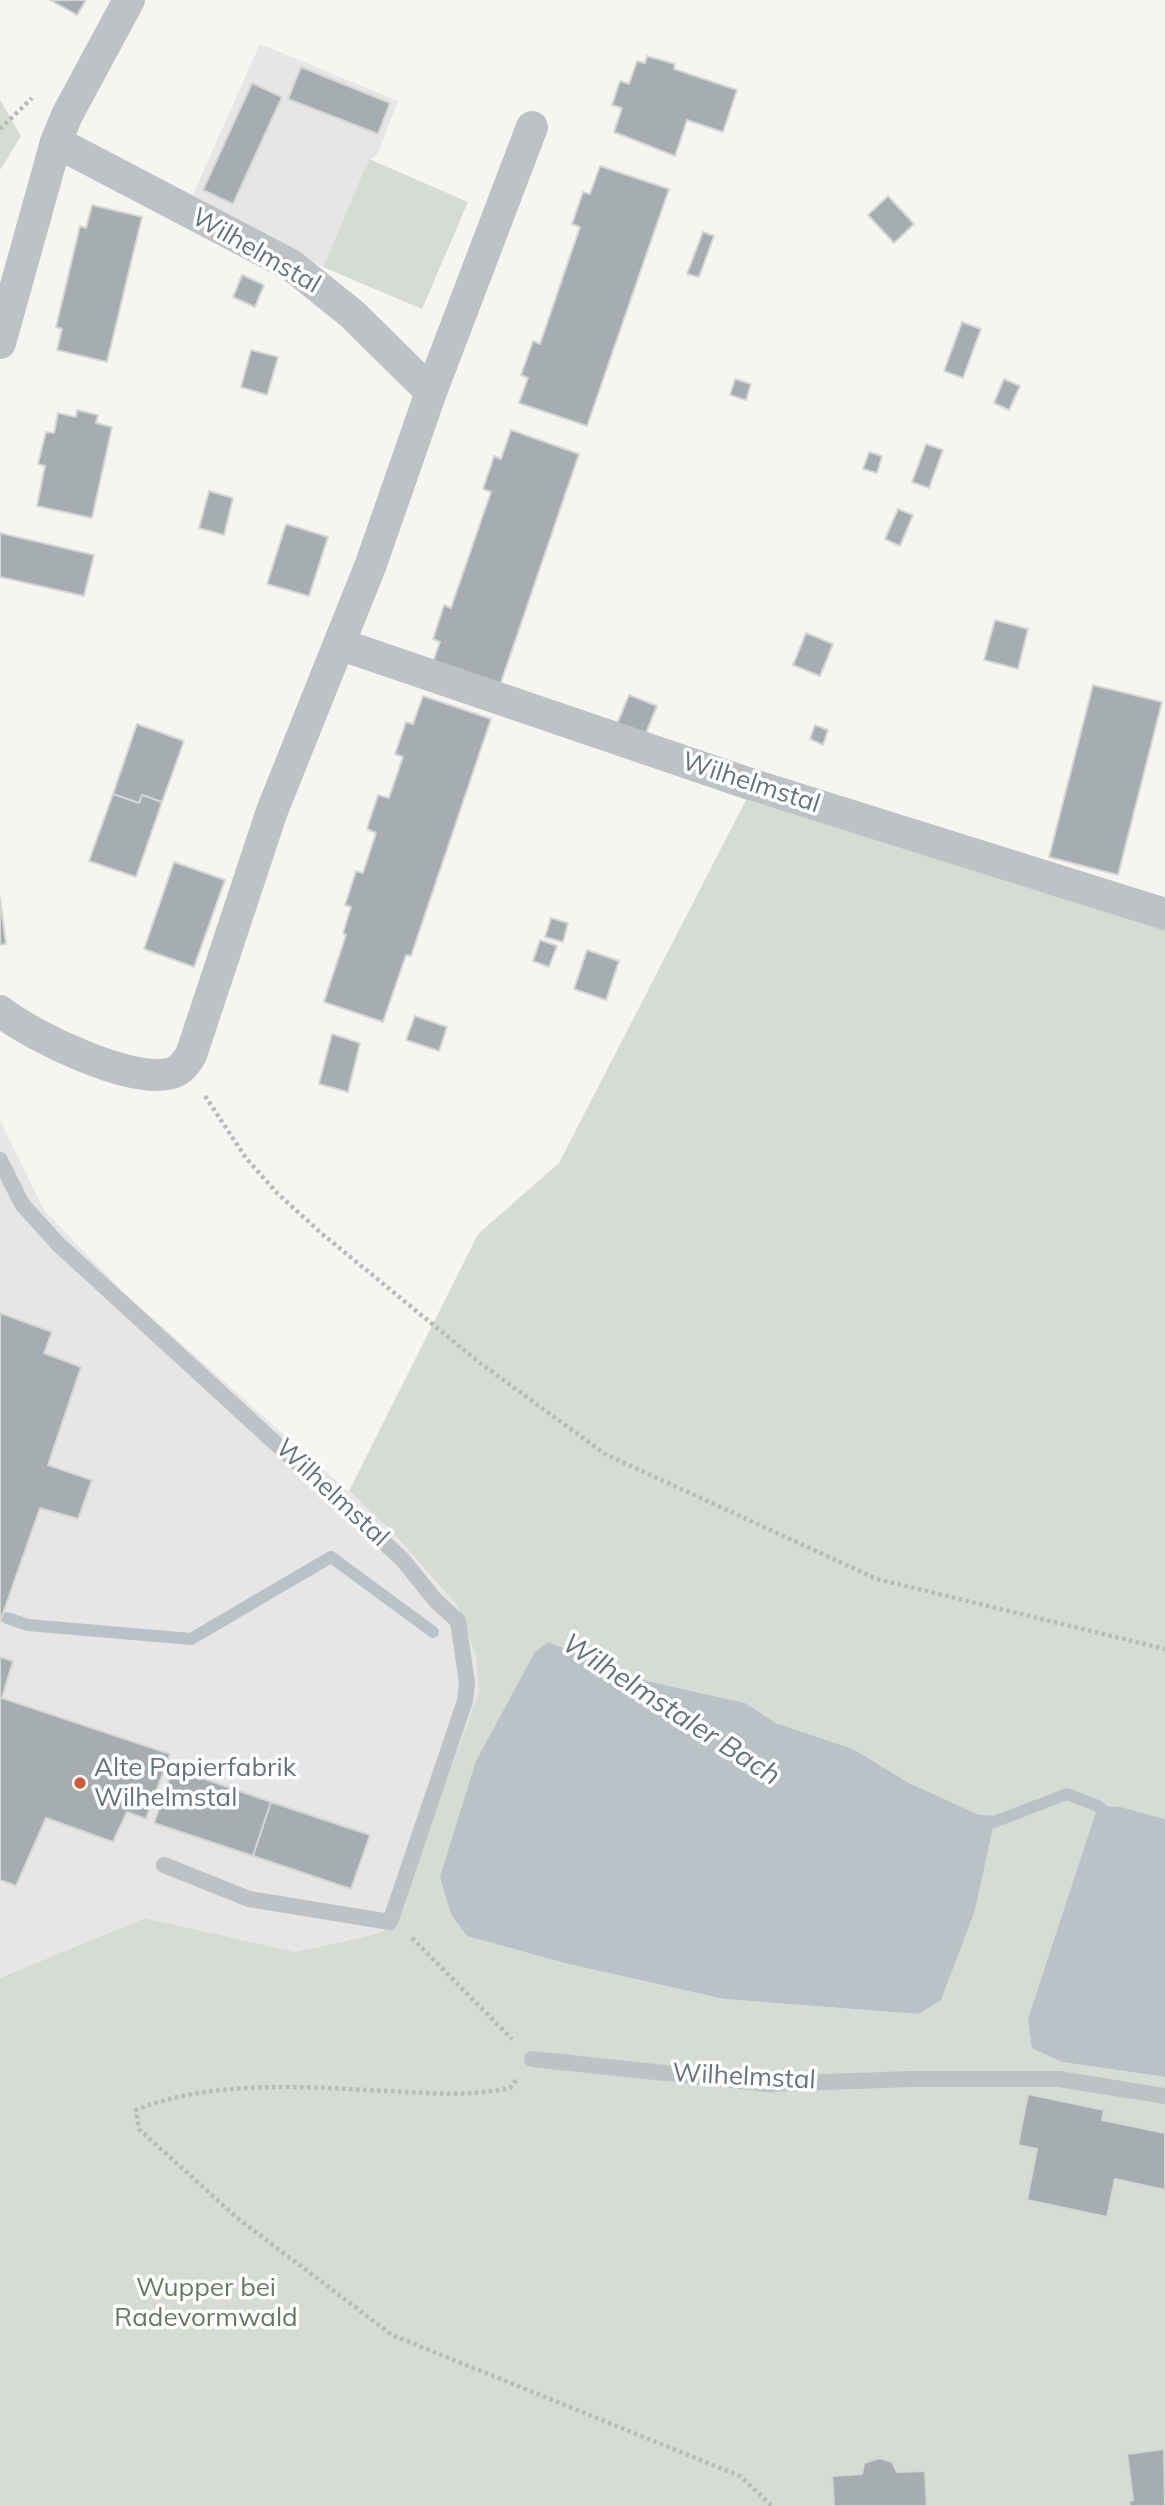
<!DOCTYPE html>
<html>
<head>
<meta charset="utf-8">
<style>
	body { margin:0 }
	canvas { display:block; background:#f5f5f2 }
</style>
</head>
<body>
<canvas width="1165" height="2506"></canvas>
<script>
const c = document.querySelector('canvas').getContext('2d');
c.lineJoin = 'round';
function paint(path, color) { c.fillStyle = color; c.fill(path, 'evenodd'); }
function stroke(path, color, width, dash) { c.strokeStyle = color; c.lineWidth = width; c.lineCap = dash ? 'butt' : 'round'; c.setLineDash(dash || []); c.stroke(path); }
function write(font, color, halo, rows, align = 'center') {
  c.font = font + ' Mulish,sans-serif'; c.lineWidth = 7; c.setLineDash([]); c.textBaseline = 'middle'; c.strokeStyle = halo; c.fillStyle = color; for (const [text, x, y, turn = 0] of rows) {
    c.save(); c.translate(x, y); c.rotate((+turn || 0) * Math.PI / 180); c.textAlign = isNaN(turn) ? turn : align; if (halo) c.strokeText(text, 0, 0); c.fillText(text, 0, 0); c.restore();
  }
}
const built = new Path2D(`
	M260,44L398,101L377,155L369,160L323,267L191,199Z
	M0,1120L44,1210L122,1291L376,1516L458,1606L476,1656L479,1692L393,1927L369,1936L295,1952L145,1918L0,1978Z`);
const green = new Path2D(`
	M0,100L21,136L0,170Z
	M369,159L468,202L422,309L323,267Z
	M746,800L1165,928V1819L1121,1807L1062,2062L1165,2077V2506H0V1978L145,1918L295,1952L369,1936L393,1927L479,1692L476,1656L458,1606L390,1530L349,1491L478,1234L559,1163ZM647,1681L745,1703L776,1723L853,1749L909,1783L994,1823L918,2014L724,1999L564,1963L467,1936Z`);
const water = new Path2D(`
	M548,1642L647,1681L745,1703L776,1723L853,1749L909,1783L994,1822L975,1910L941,2000L918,2014L724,1999L564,1963L467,1936L451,1914L440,1877L476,1761L535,1652Z
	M1098,1806L1121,1807L1165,1819V2077L1062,2062L1032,2048L1028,2019Z`);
const stream = new Path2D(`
	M7,1618L28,1625L191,1639L331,1557L433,1632
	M980,1821L994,1822L1067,1794L1098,1806L1110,1817`);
const building = new Path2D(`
	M50,0H86L77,15Z
	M647,56L675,64L674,69L737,90L723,132L687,120L675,156L614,132L622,108L612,105L620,81L629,84L637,61L645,63Z
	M301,67L390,103L378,134L288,99Z
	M252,83L282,97L233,204L203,190Z
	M600,166L669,189L587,426L519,403L528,378L521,375L533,341L540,344L580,227L572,224L583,192L590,194Z
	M888,196L914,224L894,243L868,215Z
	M92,205L142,217L107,362L57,350L62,329L56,327L80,226L86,228Z
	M703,232L714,236L699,277L687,274Z
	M242,275L264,285L255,307L233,297Z
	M962,322L981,329L963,378L944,371Z
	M251,350L278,357L267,395L241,387Z
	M735,379L751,384L746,400L730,395Z
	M1004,379L1020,386L1009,410L994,403Z
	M77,410L98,415L96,423L112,427L92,518L37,506L45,466L38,464L46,432L54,433L58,413L76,417Z
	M511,430L579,454L498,691L431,668L440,642L433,639L444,605L451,608L491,492L483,489L494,456L501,459Z
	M926,444L943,450L929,488L912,482Z
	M869,452L882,456L877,473L863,469Z
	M209,491L233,498L224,535L199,528Z
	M898,509L913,515L900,546L885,539Z
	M286,524L328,537L309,596L267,584Z
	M0,533L94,555L84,596L0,577Z
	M995,620L1028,629L1018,669L984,660Z
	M806,633L833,644L820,676L793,665Z
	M1093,685L1162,702L1118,875L1049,857Z
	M629,695L657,706L645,735L617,724Z
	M423,696L491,719L411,956L406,955L383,1022L324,1002L346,935L343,933L351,907L345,905L356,871L363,873L376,833L367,829L378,795L389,798L403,757L395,754L406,722L413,724Z
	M137,724L184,741L162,802L142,795L139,803L113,794Z
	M815,725L828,730L823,745L810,739Z
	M113,794L139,803L142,795L162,802L136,877L89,861Z
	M174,862L225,880L194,967L144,949Z
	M0,898L6,944L0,945Z
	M551,918L568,923L563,942L545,937Z
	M540,940L557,946L549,967L533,961Z
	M587,950L619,961L606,1000L574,989Z
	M415,1016L447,1027L439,1051L406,1040Z
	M332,1034L360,1043L348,1092L319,1084Z
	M0,1313L52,1332L44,1353L81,1367L48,1465L92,1480L78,1519L40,1508L0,1622Z
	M0,1657L13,1661L2,1698L170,1754L146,1819L127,1812L113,1842L46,1818L16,1886L0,1880Z
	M173,1768L271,1802L253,1856L154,1823Z
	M271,1802L370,1835L351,1889L253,1856Z
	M1028,2094L1104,2110L1102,2120L1165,2133V2190L1115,2179L1107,2217L1027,2200L1037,2149L1018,2145Z
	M1164,2449L1165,2506H1130L1129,2501L1133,2500L1127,2454Z
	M880,2458L892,2462L897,2472L925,2471L927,2506H834L832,2476L862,2474L864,2463Z`);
const path = new Path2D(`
	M0,129L32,98
	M205,1096L246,1158L277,1193L321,1233L480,1363L605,1454L877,1579L1165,1649
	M412,1938L512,2039
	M516,2080L510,2088C468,2097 429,2093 387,2091C306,2087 213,2079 136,2110L139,2129L236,2217L392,2335L740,2476L772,2506`);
const service = new Path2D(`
	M0,1160L22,1204L58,1244L402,1559L436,1601L458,1621L467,1683L465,1701L390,1922L249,1899L164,1865
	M532,2059L769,2084L912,2079H1059L1165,2096`);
const minor = new Path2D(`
	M56,142L291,265L352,314L431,392
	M0,343L56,142L67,115L129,0
	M339,644L753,785L1165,914
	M0,1011C32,1036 131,1085 172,1073C181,1070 186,1063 191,1055L272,811L371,564L431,392L532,127`);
const markers = [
	[80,1783,7,"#cf5c38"]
];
const streetNames = [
	["Wilhelmstal",256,251,30],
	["Wilhelmstal",751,783,18],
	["Wilhelmstal",332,1493,43],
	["Wilhelmstal",744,2077,3]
];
const poiNames = [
	["Alte Papierfabrik",94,1768],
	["Wilhelmstal",94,1798]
];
const parkNames = [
	["Wupper bei",206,2288],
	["Radevormwald",206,2318]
];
const waterNames = [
	["Wilhelmstaler Bach",671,1710,33]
];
paint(built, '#e5e6e5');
paint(green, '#d6dbd3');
paint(water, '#b9c2c7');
stroke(stream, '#b9c2c7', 12);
paint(building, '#a6adb1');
stroke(building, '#d6d6d4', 2);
stroke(path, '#b8bbbc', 4.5, [3.5, 3.5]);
stroke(service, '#bec2c5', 16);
stroke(minor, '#bec2c5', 32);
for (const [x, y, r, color] of markers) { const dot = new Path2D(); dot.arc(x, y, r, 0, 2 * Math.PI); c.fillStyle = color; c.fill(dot); stroke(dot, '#fff', 2.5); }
write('26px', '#67747f', '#fff', streetNames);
write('26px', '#67747f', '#fff', poiNames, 'left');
write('26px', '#697765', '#fff', parkNames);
write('italic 28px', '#63757c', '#fff', waterNames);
</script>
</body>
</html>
